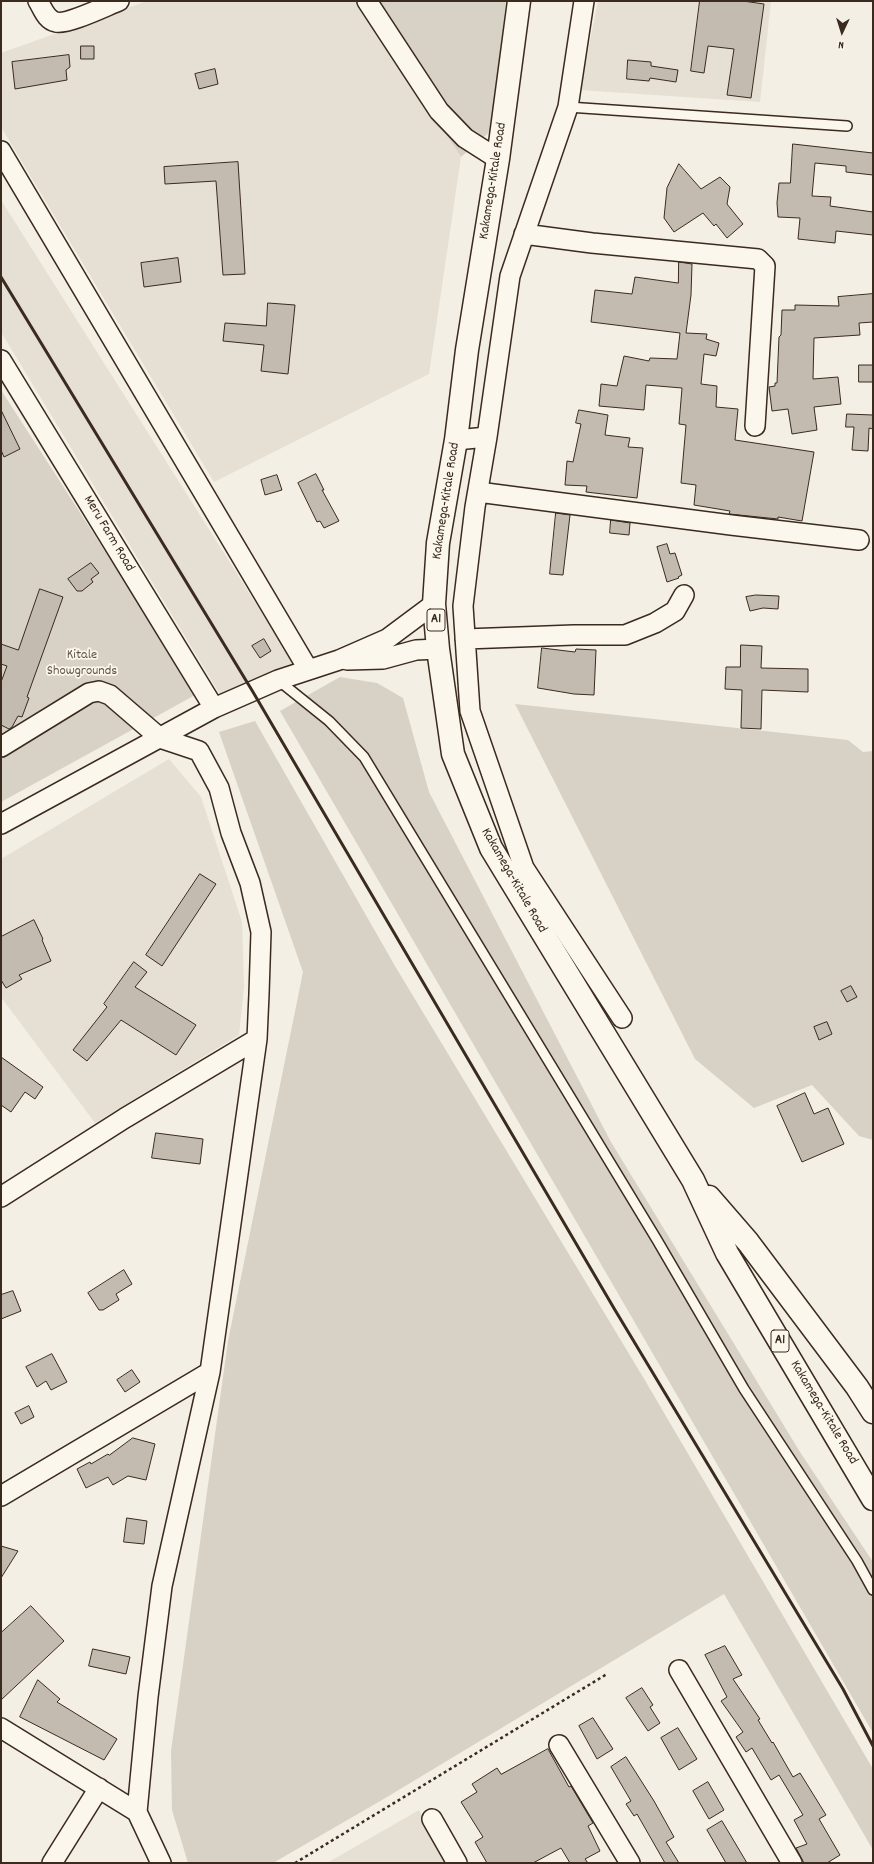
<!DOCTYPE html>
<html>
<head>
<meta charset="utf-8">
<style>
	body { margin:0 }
	#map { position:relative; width:874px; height:1864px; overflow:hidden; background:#f3efe4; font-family:Dekko,sans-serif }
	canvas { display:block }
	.frame { position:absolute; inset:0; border:2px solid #3b2a1e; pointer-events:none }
	.north { position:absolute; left:822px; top:12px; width:40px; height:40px; -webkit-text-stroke:3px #fbf7ec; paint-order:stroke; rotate:184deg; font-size:11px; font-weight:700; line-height:16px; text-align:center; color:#3b2a1e }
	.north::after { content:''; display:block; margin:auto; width:14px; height:18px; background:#3b2a1e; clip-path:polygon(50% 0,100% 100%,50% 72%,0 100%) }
</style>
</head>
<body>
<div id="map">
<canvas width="874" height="1864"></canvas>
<div class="frame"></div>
<div class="north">N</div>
</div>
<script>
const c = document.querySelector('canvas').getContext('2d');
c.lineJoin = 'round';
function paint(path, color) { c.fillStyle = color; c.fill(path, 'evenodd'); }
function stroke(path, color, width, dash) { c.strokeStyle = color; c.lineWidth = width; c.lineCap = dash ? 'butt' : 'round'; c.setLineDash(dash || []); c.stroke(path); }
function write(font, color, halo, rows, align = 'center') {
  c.font = font + ' Dekko,sans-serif'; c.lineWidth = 3.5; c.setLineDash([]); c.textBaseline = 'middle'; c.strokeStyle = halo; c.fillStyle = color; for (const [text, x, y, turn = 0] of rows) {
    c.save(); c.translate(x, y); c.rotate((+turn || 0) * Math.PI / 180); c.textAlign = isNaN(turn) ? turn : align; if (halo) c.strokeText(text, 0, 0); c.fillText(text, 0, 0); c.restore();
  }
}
const built = new Path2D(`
	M147,1H357L461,157L429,374L214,482L1,127V53Z
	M598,1H771L760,102L580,90Z
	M1,200L294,664L221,696L1,332Z
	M169,759L201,797L242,922L244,987L239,1035L95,1123L1,997V859Z
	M419,1810L450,1863H327Z`);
const green = new Path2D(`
	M357,1H506L493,129L461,157Z
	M1,390L197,694L1,802Z
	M340,677L377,683L403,698L429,792L611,1142L800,1452L873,1562V1733L280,711Z
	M515,704L848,740L863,752L873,751V1140L859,1136L812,1085L754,1108L695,1059Z
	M255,721L395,966L643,1377L873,1769V1850L724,1594L382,1800L273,1863H188L172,1810L171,1751L228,1341L303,972L219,732Z`);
const building = new Path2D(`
	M700,1H743L764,4L751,98L727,95L734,49L708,46L704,73L691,71Z
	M81,46H94V59H81Z
	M69,55L70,67L66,70L67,80L15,89L12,62Z
	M628,60L651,62V66L678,70L676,82L650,78L649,81L627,79Z
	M215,69L218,84L199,89L195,74Z
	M793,144L873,153V175L846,172V166L815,163L812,196L831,197L830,206L873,212V235L836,231L835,243L798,239L800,218L778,217L777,203L779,183H790Z
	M238,162L245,274L223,275L216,181L165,184L164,167Z
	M679,164L701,189L720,177L730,187L727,204L743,224L727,238L716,224L714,226L703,213L674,232L664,218L667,188Z
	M178,258L181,282L144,287L141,263Z
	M679,262L692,264L691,295L686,333L707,334L706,339L719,343L716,356L704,354L701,384L717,386L716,407L738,409L735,440L814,452L802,521L778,517V519L729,514L730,511L694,505L696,485L681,483L686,425L679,424L682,388L646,385L644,410L599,406L601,384L617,386L624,356L649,361L650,358L677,359L680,333L591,322L595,290L632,294L635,277L678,283Z
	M873,294V322L859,323L860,335L814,338L813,379L838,377L841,404L814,407L817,430L792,434L788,409L772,411L769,387L775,386V383H777L779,337L781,335L782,310H795V305L839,306L838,297Z
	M268,303L295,305L288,374L261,371L264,345L223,341L225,323L266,326Z
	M859,365H873V382H859Z
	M1,410L20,449L4,457L1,450Z
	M579,410L608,415L605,435L630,438L628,447L643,448L637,498L586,492L587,486L565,485L567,461L573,462L581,424L576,423Z
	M847,414L873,415V429L869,428L868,451L852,450L854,427H846Z
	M316,474L324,490H322L339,521L324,528L320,521L317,522L298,483Z
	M277,475L282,490L265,495L261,480Z
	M556,513L570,515L563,575L550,574Z
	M611,520L630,523L629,535L610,533Z
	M667,544L670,554L675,553L682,575L678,577L679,578L667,582L657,547Z
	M91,563L99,573L91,579L93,582L82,591H77L68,579Z
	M40,589L63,597L27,697L29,698L22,717L18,716L12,727L9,729L1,725V682L7,666L1,664V644L18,650Z
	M756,595L779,596L778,609L763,608L750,611L746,597Z
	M264,639L271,651L260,658L252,646Z
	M741,645L762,646L761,668L808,669V692L762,690L761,729L741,728L742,690L725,689L726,667H740Z
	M542,648L575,652L576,649L596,650L594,695L574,694L538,688Z
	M200,874L216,884L162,966L146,955Z
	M34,920L43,939L42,940L51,961L19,975L22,979L6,988L1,980V937Z
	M134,962L147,972L135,987L196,1025L176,1055L121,1020L87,1061L73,1050L107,1007L104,1004Z
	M851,986L857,997L847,1002L841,991Z
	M827,1022L832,1034L819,1040L814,1027Z
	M1,1057L43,1087L35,1099L25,1092L11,1112L1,1105Z
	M805,1093L814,1114L828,1108L844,1144L802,1162L777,1106Z
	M156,1133L203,1139L200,1164L152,1158Z
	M124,1270L132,1284L116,1294L119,1300L103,1310H99L88,1293Z
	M13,1291L21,1311L1,1319V1295Z
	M52,1354L67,1382L51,1390L46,1381L37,1387L26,1367Z
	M132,1370L140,1382L125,1392L117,1380Z
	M29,1406L34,1417L21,1424L15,1413Z
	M133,1438L155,1444L146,1480L128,1476L113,1485L108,1477L86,1488L77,1469L90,1462L91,1464L108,1454L109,1455Z
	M127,1518L147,1521L144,1544L124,1542Z
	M1,1546L18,1551L1,1578Z
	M31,1606L64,1641L1,1700V1633Z
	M725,1646L742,1675L733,1679L760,1719L758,1720L772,1743L773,1742L793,1777L800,1773L826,1815L819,1819L840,1855L827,1863H804L796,1848L807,1844L794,1820L803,1815L779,1775L771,1780L752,1748L746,1752L736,1737L743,1732L721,1701L727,1697L705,1655Z
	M93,1649L130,1657L126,1674L89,1666Z
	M38,1680L60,1699L57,1702L117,1739L104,1760L20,1717Z
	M642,1688L653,1705L650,1707L660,1723L648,1731L626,1698Z
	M593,1718L613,1749L597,1759L579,1726Z
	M678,1728L697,1759L679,1770L661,1738Z
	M548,1749L569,1787L571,1786L593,1823L588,1826L600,1851L585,1859L588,1863H570L561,1848L533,1863H487L475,1842L483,1837L461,1802L477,1792L472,1784L497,1768L501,1774Z
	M626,1757L654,1801L674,1837L666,1842L679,1863H665L637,1814L634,1816L626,1804L631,1801L611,1767Z
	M708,1782L724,1810L709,1819L693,1791Z
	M722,1821L747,1863H726L707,1830Z`);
const path = new Path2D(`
	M295,1863L607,1674`);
const lane = new Path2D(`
	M568,107L847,126
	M278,680L329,721L364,757L657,1240L744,1389L857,1561L873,1590`);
const street = new Path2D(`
	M38,1C43,9 46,20 56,22C67,25 106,6 119,1
	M367,1L439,111L465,138L498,159
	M1,151L308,669
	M524,234L592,243L758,259L765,266L755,426
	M1,360L214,708
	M487,437L475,507L463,606L470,711L524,868L622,1018
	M456,440L487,437L510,276L568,107L584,1
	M478,492L731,525L859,540
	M465,639L574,635H625L655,623L675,611L684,595
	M347,660L383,659L416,650L438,649
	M1,747L89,693L99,691L110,695L160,738L199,751L219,788L231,833L250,883L261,932L259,994L257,1039L210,1372L162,1586L148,1697L137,1812L161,1863
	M1,824L214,708L278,680L339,660L387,639L434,604
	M1,1197L125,1118L257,1039
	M1,1496L210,1372
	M679,1670L792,1863
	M1,1728L137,1812
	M559,1745L630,1863
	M432,1819L457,1863
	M52,1863L99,1788`);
const highway = new Path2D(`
	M519,1L498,159L467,350L456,440L438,543L434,604L438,649L453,754L491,848L693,1180L727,1253L873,1499
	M709,1197L748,1242L857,1387L873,1412`);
const rail = new Path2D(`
	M1,277L253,692L615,1310L843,1689L873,1746`);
const shields = [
	[436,620,18],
	[780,1341,18]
];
const shieldNames = [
	["A1",436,620],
	["A1",780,1341]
];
const streetNames = [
	["Kakamega-Kitale Road",494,181,-81],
	["Kakamega-Kitale Road",447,501,-81],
	["Meru Farm Road",108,534,59],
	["Kakamega-Kitale Road",513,881,60],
	["Kakamega-Kitale Road",823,1413,59]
];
const parkNames = [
	["Kitale",82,656],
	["Showgrounds",82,672]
];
paint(built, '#e5dfd4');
paint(green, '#d8d1c6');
paint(building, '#c3bbb0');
stroke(building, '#3b2a1e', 1);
stroke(lane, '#3b2a1e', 12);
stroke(street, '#3b2a1e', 22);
stroke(highway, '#3b2a1e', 25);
stroke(path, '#3b2a1e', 2.5, [3, 3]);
stroke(lane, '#fbf7ec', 9);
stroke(street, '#fbf7ec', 19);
stroke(highway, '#fbf7ec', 22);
stroke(rail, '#3b2a1e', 3);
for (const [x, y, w] of shields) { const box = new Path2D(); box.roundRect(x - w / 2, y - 11, w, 22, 3); c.fillStyle = '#fbf7ec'; c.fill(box); stroke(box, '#3b2a1e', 1); }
write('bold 13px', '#3b2a1e', null, shieldNames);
write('14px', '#3b2a1e', '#fbf7ec', streetNames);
write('14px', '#625448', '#fbf7ec', parkNames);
</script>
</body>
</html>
